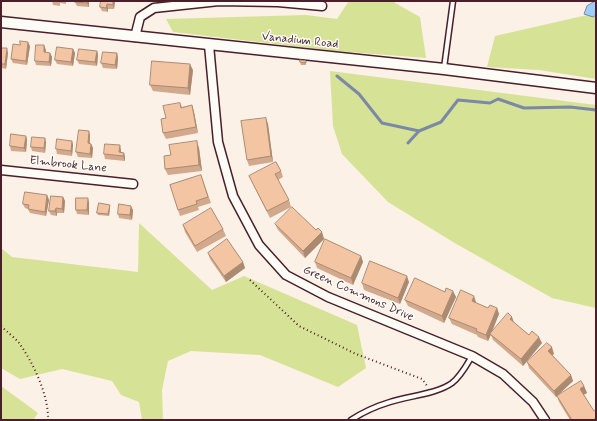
<!DOCTYPE html>
<html>
<head>
<meta charset="utf-8">
<style>
	body { margin:0 }
	#map { position:relative; width:597px; height:421px; overflow:hidden; background:#fbf1e6; font-family:Mynerve,sans-serif }
	canvas { display:block }
	.frame { position:absolute; inset:0; border:2px solid #4a1f2b; pointer-events:none }
</style>
</head>
<body>
<div id="map">
<canvas width="597" height="421"></canvas>
<div class="frame"></div>
</div>
<script>
const c = document.querySelector('canvas').getContext('2d');
c.lineJoin = 'round';
function paint(path, color) { c.fillStyle = color; c.fill(path, 'evenodd'); }
function stroke(path, color, width, dash) { c.strokeStyle = color; c.lineWidth = width; c.lineCap = dash ? 'butt' : 'round'; c.setLineDash(dash || []); c.stroke(path); }
function write(font, color, halo, rows, align = 'center') {
  c.font = font + ' Mynerve,sans-serif'; c.lineWidth = 3; c.setLineDash([]); c.textBaseline = 'middle'; c.strokeStyle = halo; c.fillStyle = color; for (const [text, x, y, turn = 0] of rows) {
    c.save(); c.translate(x, y); c.rotate((+turn || 0) * Math.PI / 180); c.textAlign = isNaN(turn) ? turn : align; if (halo) c.strokeText(text, 0, 0); c.fillText(text, 0, 0); c.restore();
  }
}
const green = new Path2D(`
	M349,1H394L395,3L420,17L426,58L336,51L173,32L166,19L306,15L337,19Z
	M596,13V79L539,70L487,67L495,36Z
	M330,71L596,105V308L552,298L453,242L388,202L342,154L333,126Z
	M139,223L212,290L244,276L357,325L366,368L338,387L260,355L191,351L168,361L162,390L163,420H142L139,402L121,395L112,381L62,369L20,379L1,368V248L12,257L138,272Z
	M1,386L38,413L33,420H1Z`);
const water = new Path2D(`
	M596,1V15L593,17L584,14L587,6Z`);
const stream = new Path2D(`
	M337,76L359,94L382,123L419,131
	M408,143L419,131L441,122L458,100L490,103L498,99L524,108L570,107L596,110`);
const path = new Path2D(`
	M250,280L299,326L356,354L422,379L428,387
	M1,326C7,332 14,337 19,343C33,362 49,396 48,420`);
const service = new Path2D(`
	M444,68L453,1
	M351,420C363,412 377,406 390,402C408,396 437,394 452,383C461,376 466,366 472,356`);
const minor = new Path2D(`
	M135,37L140,17L154,8L219,1L278,2L322,6
	M209,45L218,142L233,196L259,245L286,275L328,297L472,356L503,374L533,402L545,420
	M1,170L133,184`);
const tertiary = new Path2D(`
	M1,22L444,69L596,88`);
const wall = new Path2D(`
	M52,1H66V4L60,3V6L53,5Z
	M89,1V7L77,6L75,2Z
	M115,1L114,9H108V12L102,11L100,7Z
	M30,46L27,65L13,63L11,59Z
	M1,48L8,53L6,69L1,68Z
	M73,49L75,53L73,66L57,64L55,60Z
	M46,50V52L50,53L52,57L51,66L36,65L35,61Z
	M97,51L98,55L97,66L79,64L77,60Z
	M117,53L118,58L117,69L103,68L101,63Z
	M306,61V65H301L300,62Z
	M193,70L190,95L153,91L150,85Z
	M180,103L182,107L192,105L194,112L198,133L166,139L163,133L166,118Z
	M268,124L273,162L249,166L247,160Z
	M90,135V144H91L93,148L92,158L78,157L76,152Z
	M26,136L27,140L26,152L11,151L10,146Z
	M72,141L73,145L72,156L57,154L56,149Z
	M46,142L45,153L32,151L31,147Z
	M199,148L202,171L168,175L165,169L171,155Z
	M121,150V152L124,153L125,157V161L105,159L104,154Z
	M281,171L283,177L278,180L289,200L291,207L270,218L249,176Z
	M201,175L211,203L198,207L199,210L180,216L170,185Z
	M47,195L49,200L46,216L30,213L28,209L25,208L23,204Z
	M63,197L65,201L64,213H57V216L51,215L49,211Z
	M89,202V215L77,214L76,210Z
	M110,207L109,216L98,215L97,213Z
	M133,210L132,220L119,218L118,214Z
	M275,224L316,230L322,232L324,239L305,258L278,230Z
	M183,225L223,229L226,236L197,252L185,232Z
	M208,253L243,262L245,268L226,282L210,259Z
	M361,256L363,262L353,285L317,268L315,262Z
	M409,282L400,304L364,290L362,283Z
	M453,291L456,297L444,323L408,306L405,300L445,292Z
	M476,302V303L488,308H497L499,314L492,332L512,317L514,323L529,335L542,343L523,366L493,340L491,335L488,341L478,337L477,335L452,324L449,318Z
	M554,354L552,355L571,375L573,381L559,394L584,386L587,393L584,395L596,420H570L559,402L557,396L556,397L529,368L527,362Z`);
const shadedWall = new Path2D(`
	M87,1H89V7L87,3Z
	M113,1H115L114,9L113,5Z
	M107,4L108,9V12L106,8Z
	M28,42L30,46L27,65L26,61Z
	M44,45L46,50L45,56L44,52Z
	M7,48L8,53L6,69L5,64Z
	M73,49L75,53L73,66L71,62Z
	M97,51L98,55L97,66L95,62Z
	M50,53L52,57L51,66L49,62Z
	M117,53L118,58L117,69L115,65Z
	M190,64L193,70L190,95L188,88Z
	M192,105L194,112L198,133L196,127Z
	M266,118L268,124L273,162L271,156Z
	M1,126L2,130L1,143Z
	M89,131L90,135L89,148L88,143Z
	M26,136L27,140L26,152L24,148Z
	M45,138L46,142L45,153L44,148Z
	M72,141L73,145L72,156L71,151Z
	M197,141L199,148L202,171L199,165Z
	M91,144L93,148L92,158L90,154Z
	M120,145L121,150V157L119,152Z
	M124,153L125,157V161L123,156Z
	M47,195L49,200L46,216L45,212Z
	M63,197L65,201L64,213L62,209Z
	M88,198L89,202V215L87,210Z
	M110,205V207L109,216L108,214Z
	M131,206L133,210L132,220L130,215Z
	M56,208L57,213V216L55,211Z
	M322,232L324,239L305,258L303,251Z
	M361,256L363,262L353,285L351,278Z
	M243,262L245,268L226,282L224,276Z
	M407,276L409,282L400,304L398,298Z
	M453,291L456,297L444,323L442,316Z
	M474,296L476,302L474,307L472,301Z
	M497,308L499,314L488,341L486,335Z
	M512,317L514,323L510,319Z
	M539,337L542,343L523,366L521,359Z
	M552,347L554,354L550,357L548,351Z
	M571,375L573,381L556,397L554,391Z
	M584,386L587,393L582,395L580,389Z`);
const building = new Path2D(`
	M76,1H87V3L75,2Z
	M101,1H113V5L107,4L106,8L100,7Z
	M20,41L28,42L26,61L11,59L13,44L20,45Z
	M36,45H44V52L50,53L49,62L35,61Z
	M57,47L73,49L71,62L55,60Z
	M1,48H7L5,64H1Z
	M79,49L97,51L95,62L77,60Z
	M103,52L117,53L115,65L101,63Z
	M300,60L306,61V63L300,62Z
	M152,61L190,64L188,88L150,85Z
	M180,103L181,108L192,105L196,127L163,133L161,119L166,118L163,106Z
	M266,118L271,156L247,160L241,121Z
	M79,130L89,131L88,143L91,144L90,154L76,152Z
	M11,134L26,136L24,148L10,146Z
	M32,137L45,138L44,148L31,147Z
	M57,139L72,141L71,151L56,149Z
	M197,141L199,165L165,169L164,156L171,155L169,145Z
	M105,144L120,145L119,152L124,153L123,156L104,154Z
	M276,162L281,171L275,174L289,200L267,211L249,176Z
	M201,175L208,197L196,201L197,204L178,210L170,185Z
	M25,192L47,195L45,212L28,209L29,205L23,204Z
	M51,196L63,197L62,209L56,208L55,211H49Z
	M76,198H88L87,210H76Z
	M99,203L110,205L108,214L97,213Z
	M119,204L131,206L130,215L118,214Z
	M292,207L316,230L318,228L322,232L303,251L275,224Z
	M211,208L223,229L195,246L183,225Z
	M227,239L243,262L224,276L208,253Z
	M325,239L361,256L351,278L315,262Z
	M370,261L407,276L398,298L362,283Z
	M415,278L445,292L446,288L453,291L442,316L405,300Z
	M461,290L474,296L472,301L488,308L490,305L497,308L486,335L476,331L477,329L449,318Z
	M508,313L512,317L510,319L529,335L532,331L539,337L521,359L490,334Z
	M547,343L552,347L548,351L571,375L554,391L527,362Z
	M581,381L584,386L580,389L594,411L596,410V418L593,420H572L557,396Z`);
const streetNames = [
	["Vanadium Road",300,41,6],
	["Elmbrook Lane",68,165,6],
	["Green Commons Drive",358,294,24]
];
paint(green, '#d6e295');
paint(water, '#9bcef8');
stroke(water, '#7b88a6', 1);
stroke(stream, '#7b88a6', 3);
stroke(service, '#4a1f2b', 7);
stroke(minor, '#4a1f2b', 11);
stroke(tertiary, '#4a1f2b', 13);
stroke(path, '#4a1f2b', 2, [1, 3]);
stroke(service, '#fdfcf7', 4);
stroke(minor, '#fdfcf7', 8);
stroke(tertiary, '#fdfcf7', 10);
paint(wall, '#d2a98c');
paint(shadedWall, '#ab8a72');
paint(building, '#f4c5a3');
stroke(building, '#ab8a72', 1);
write('12px', '#4a1f2b', '#fdfcf7', streetNames);
</script>
</body>
</html>
